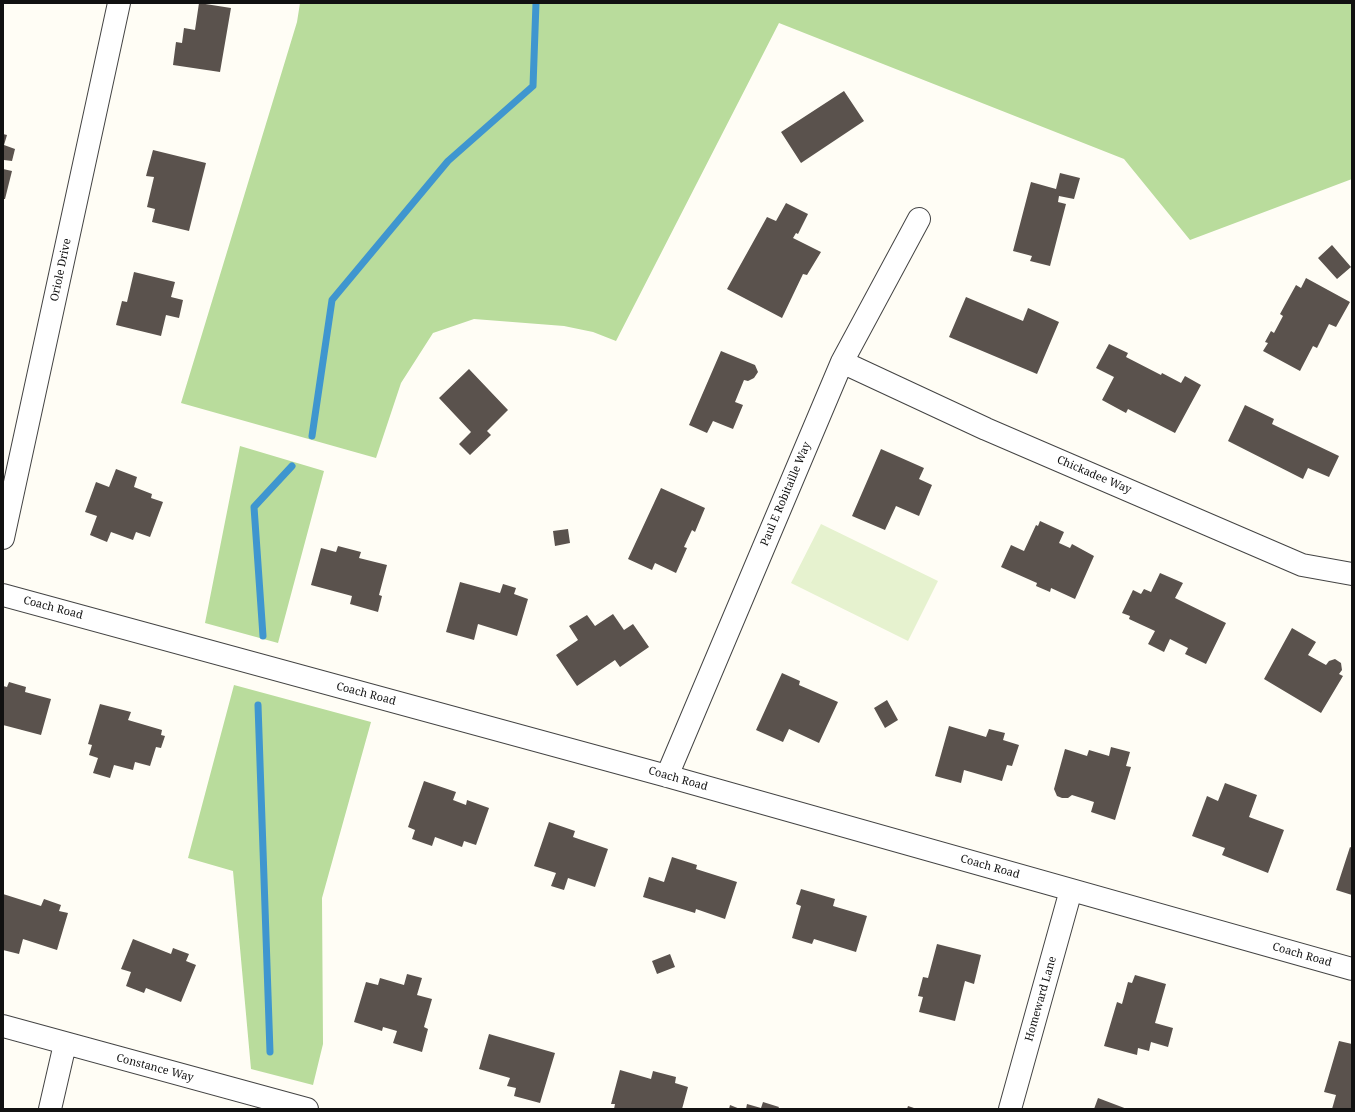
<!DOCTYPE html>
<html>
<head>
<meta charset="utf-8">
<style>
	body { margin:0 }
	#map { position:relative; width:1355px; height:1112px; overflow:hidden; background:#fffdf5; font-family:"Noto Serif",serif }
	canvas { display:block }
	.frame { position:absolute; inset:0; border:4px solid #111; pointer-events:none }
</style>
</head>
<body>
<div id="map">
<canvas width="1355" height="1112"></canvas>
<div class="frame"></div>
</div>
<script>
const c = document.querySelector('canvas').getContext('2d');
c.lineJoin = 'round';
function paint(path, color) { c.fillStyle = color; c.fill(path, 'evenodd'); }
function stroke(path, color, width, dash) { c.strokeStyle = color; c.lineWidth = width; c.lineCap = dash ? 'butt' : 'round'; c.setLineDash(dash || []); c.stroke(path); }
function write(font, color, halo, rows, align = 'center') {
  c.font = font + ' "Noto Serif",serif'; c.lineWidth = 4; c.setLineDash([]); c.textBaseline = 'middle'; c.strokeStyle = halo; c.fillStyle = color; for (const [text, x, y, turn = 0] of rows) {
    c.save(); c.translate(x, y); c.rotate((+turn || 0) * Math.PI / 180); c.textAlign = isNaN(turn) ? turn : align; if (halo) c.strokeText(text, 0, 0); c.fillText(text, 0, 0); c.restore();
  }
}
const forest = new Path2D(`
	M300,3H1352V179L1190,240L1124,159L779,23L616,341L593,332L564,326L474,319L433,333L401,383L376,458L181,403L297,22Z
	M240,446L324,471L278,643L205,623Z
	M234,685L371,722L322,898L323,1044L313,1085L251,1069L233,871L188,858Z`);
const pitch = new Path2D(`
	M821,524L938,581L908,641L791,583Z`);
const stream = new Path2D(`
	M312,436L332,300L448,161L533,86L536,3
	M263,636L254,507L292,466
	M258,705L270,1052`);
const building = new Path2D(`
	M199,3L231,8L220,72L173,65L176,42L182,43L184,28L195,30Z
	M844,91L864,121L801,163L781,132Z
	M3,134L7,135L4,145L15,149L12,161L4,160L3,163Z
	M153,150L206,163L189,231L152,222L155,209L147,207L154,177L146,176Z
	M3,169L12,171L5,199H3Z
	M1060,173L1080,178L1074,199L1059,196L1058,202L1066,204L1050,266L1030,261L1032,256L1013,251L1031,182L1056,189Z
	M786,203L808,214L798,234L796,233L793,238L821,252L807,275L803,274L782,318L727,289L767,217L776,221Z
	M1332,245L1351,267L1337,279L1318,258Z
	M134,272L175,282L171,297L183,300L179,318L166,315L161,336L116,325L122,301L127,302Z
	M1306,278L1350,302L1336,327L1329,324L1317,348L1313,346L1300,371L1263,351L1268,343L1265,342L1271,331L1274,333L1283,316L1280,314L1296,285L1301,288Z
	M966,297L1023,321L1028,308L1059,322L1037,374L949,337Z
	M1109,344L1128,353L1126,357L1161,375L1162,373L1181,383L1185,376L1201,385L1175,433L1128,409L1126,413L1102,400L1114,377L1096,368Z
	M721,351L755,365L758,372L754,378L748,381L744,380L735,402L743,405L733,429L713,421L707,433L689,425Z
	M469,369L508,410L487,431L491,435L470,455L459,444L471,432L439,398Z
	M1245,405L1274,419L1272,424L1339,456L1329,477L1308,468L1303,479L1228,441Z
	M881,449L924,468L919,479L932,485L919,516L896,506L885,530L852,516Z
	M116,469L137,477L134,487L152,494L151,498L163,502L150,537L136,532L133,540L111,532L107,542L90,535L97,516L85,512L96,482L109,487Z
	M661,488L705,508L695,532L692,530L684,547L687,548L676,573L655,563L652,570L628,559Z
	M1040,521L1064,532L1059,543L1070,548L1072,544L1094,556L1075,599L1051,588L1050,592L1036,586L1037,583L1001,567L1011,545L1024,551L1036,525L1038,526Z
	M568,529L570,543L555,546L553,531Z
	M338,546L361,552L359,558L387,565L379,595L382,596L378,612L350,604L352,596L311,585L321,548L336,552Z
	M1160,573L1183,583L1175,598L1226,623L1206,664L1185,654L1188,648L1170,639L1164,652L1148,644L1155,631L1129,619L1130,616L1122,613L1133,590L1141,594L1144,589L1151,592Z
	M460,582L500,593L503,584L516,588L514,594L528,599L517,636L478,624L474,640L446,632Z
	M613,614L624,630L633,624L649,647L620,667L615,660L577,686L556,655L578,640L569,626L587,615L595,626Z
	M1292,628L1316,642L1308,655L1326,665L1329,661L1335,659L1341,663L1342,670L1339,674L1343,676L1321,713L1264,679Z
	M782,673L800,681L799,685L838,702L819,743L789,729L783,742L756,730Z
	M9,682L26,687L25,692L51,699L41,735L3,725V686L7,687Z
	M887,700L898,720L885,728L874,708Z
	M100,704L131,712L128,720L162,730L161,735L165,736L161,748L156,747L150,766L135,762L133,770L114,765L110,778L93,773L98,758L89,755L92,745L88,744Z
	M949,726L986,737L989,729L1005,733L1003,740L1019,745L1012,766L1007,765L1002,781L964,770L961,783L935,776Z
	M1111,747L1130,752L1126,766L1131,767L1115,820L1091,812L1094,802L1072,795L1068,798H1062L1057,796L1054,789L1065,749L1087,756L1089,750L1109,756Z
	M424,781L456,792L453,800L466,805L467,800L489,808L476,845L464,841L462,847L435,837L432,846L412,839L415,830L408,827Z
	M1225,783L1257,795L1249,817L1284,830L1268,873L1222,855L1225,848L1192,836L1207,796L1218,801Z
	M549,822L575,831L573,837L608,849L595,887L568,878L564,890L551,886L556,873L534,866Z
	M1350,847L1352,848V895L1336,890Z
	M672,857L697,865L696,869L737,882L725,919L696,909L695,913L643,897L649,877L664,882Z
	M801,889L835,899L833,906L867,916L856,952L814,939L812,944L792,938L801,906L796,904Z
	M3,894L41,906L44,899L61,905L59,911L68,913L57,950L23,939L19,954L3,950Z
	M133,939L171,954L173,948L189,954L186,961L196,965L181,1002L146,988L144,993L126,986L131,972L121,969Z
	M937,944L981,955L974,984L965,981L955,1021L919,1012L923,997L918,996L923,977L928,978Z
	M670,954L675,967L657,974L652,961Z
	M407,974L422,978L417,995L432,999L424,1027L428,1029L422,1052L393,1043L397,1031L383,1027L382,1031L354,1022L366,982L378,985L380,978L404,985Z
	M1135,975L1166,984L1155,1023L1173,1028L1168,1047L1151,1042L1149,1051L1138,1048L1137,1055L1104,1046L1117,1002L1122,1004L1128,982L1132,983Z
	M489,1034L555,1053L540,1103L514,1096L516,1088L507,1086L510,1078L479,1069Z
	M1339,1041L1352,1044V1109H1332L1336,1095L1324,1092Z
	M620,1070L651,1079L653,1071L676,1077L675,1083L688,1087L682,1109H614L615,1104H611Z
	M1098,1098L1127,1109H1094Z
	M763,1102L779,1107L778,1109H746L747,1104L761,1108Z
	M730,1105L740,1109H729Z
	M908,1106L917,1109H907Z`);
const minor = new Path2D(`
	M842,362L986,429L1302,565L1352,574
	M3,538L119,3
	M3,595L667,776L1352,969
	M667,776L842,362L919,219
	M3,1026L307,1109
	M50,1109L65,1044
	M1010,1109L1071,890`);
const streetNames = [
	["Oriole Drive",61,270,-78],
	["Chickadee Way",1094,475,23],
	["Paul E Robitaille Way",786,494,-67],
	["Coach Road",53,608,15],
	["Coach Road",366,694,15],
	["Coach Road",678,779,16],
	["Coach Road",990,867,16],
	["Coach Road",1302,955,16],
	["Homeward Lane",1041,999,-74],
	["Constance Way",155,1068,15]
];
paint(forest, '#b9dc9c');
paint(pitch, '#e6f2cf');
stroke(stream, '#3f96cf', 7);
paint(building, '#5a524d');
stroke(minor, '#444', 24);
stroke(minor, '#fff', 22);
write('11px', '#111', '#fff', streetNames);
</script>
</body>
</html>
